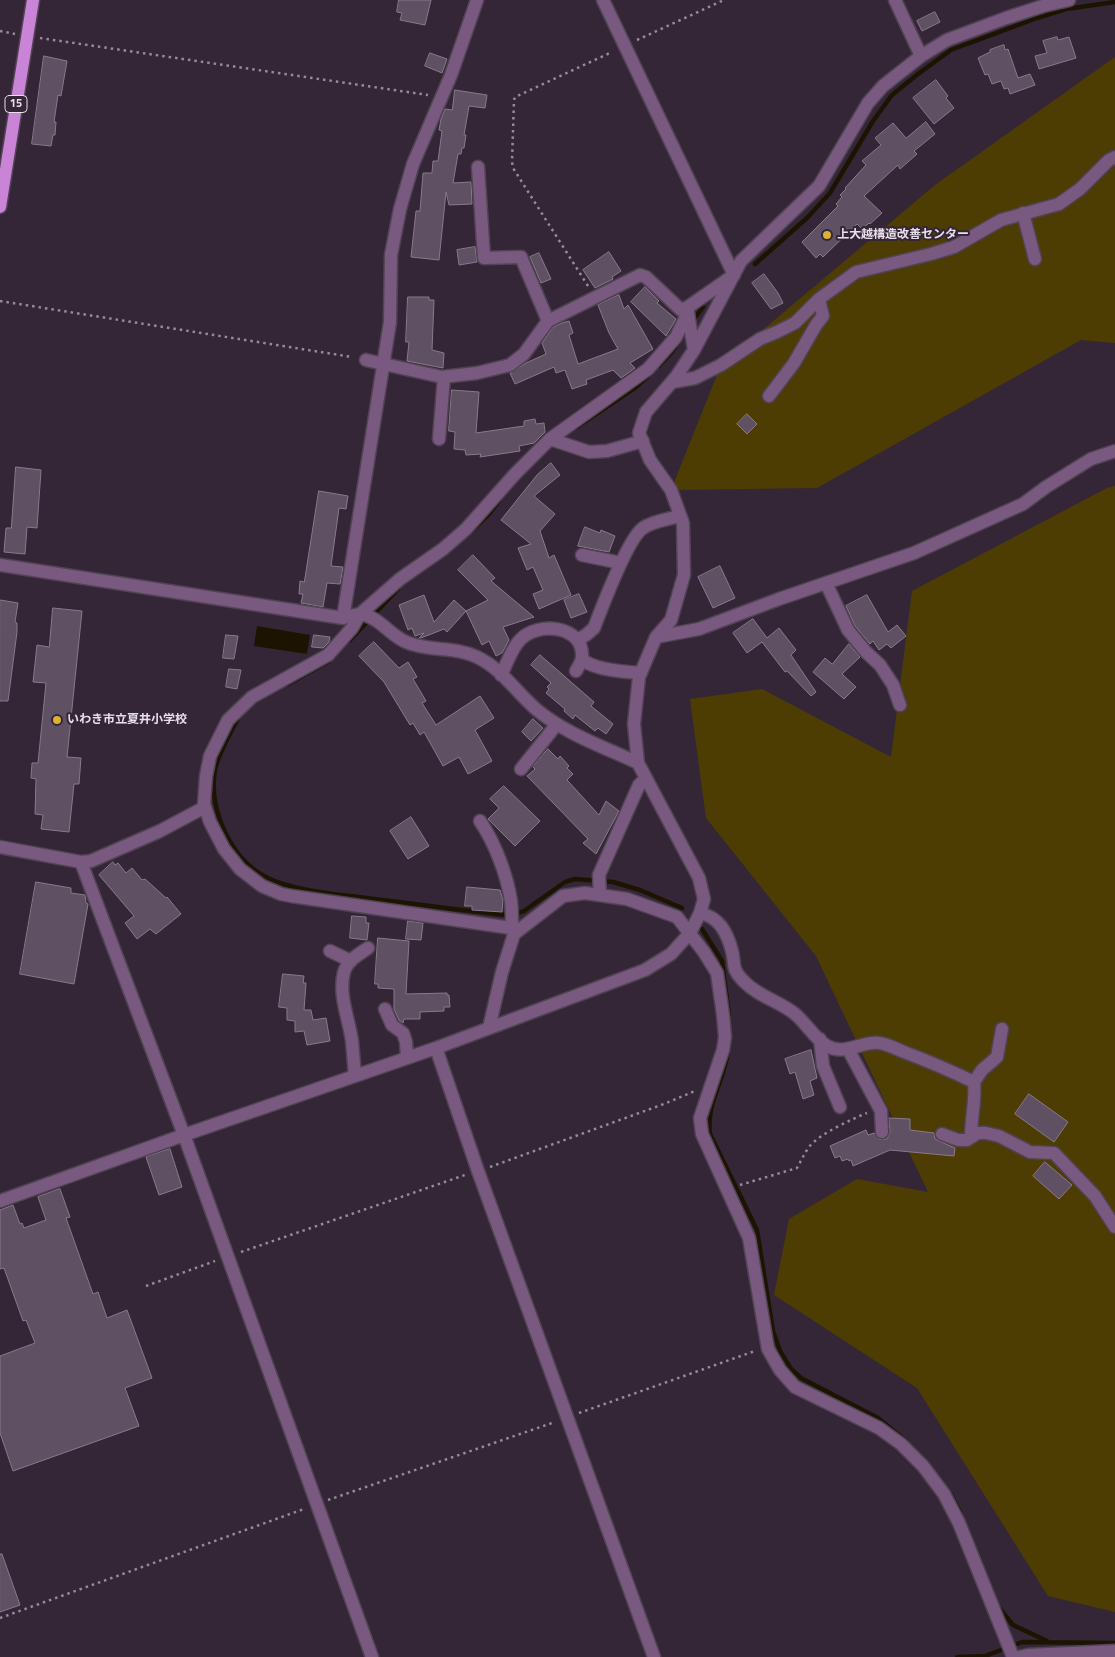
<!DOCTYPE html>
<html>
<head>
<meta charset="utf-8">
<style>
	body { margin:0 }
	canvas { display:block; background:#342537 }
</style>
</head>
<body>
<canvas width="1115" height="1657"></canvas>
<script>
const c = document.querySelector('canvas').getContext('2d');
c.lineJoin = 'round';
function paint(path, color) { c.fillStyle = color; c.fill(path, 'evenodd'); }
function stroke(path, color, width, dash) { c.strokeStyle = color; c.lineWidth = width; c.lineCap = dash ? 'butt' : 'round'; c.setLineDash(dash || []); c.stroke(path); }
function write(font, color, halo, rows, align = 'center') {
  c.font = font + ' "Titillium Web","Noto Sans JP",sans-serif'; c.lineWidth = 4; c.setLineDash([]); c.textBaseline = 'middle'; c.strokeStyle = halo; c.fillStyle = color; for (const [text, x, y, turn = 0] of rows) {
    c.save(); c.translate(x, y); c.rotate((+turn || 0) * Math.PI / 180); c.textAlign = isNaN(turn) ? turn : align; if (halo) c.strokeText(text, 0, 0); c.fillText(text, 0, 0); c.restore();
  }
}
const green = new Path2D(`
	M1115,57V343L1081,340L817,488L671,490L721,365L935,185Z
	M1115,486V1612L1048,1596L917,1388L774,1295L789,1219L857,1179L928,1192L816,956L706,818L690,699L762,689L891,757L912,591L1107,488Z`);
const water = new Path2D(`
	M257,626L310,635L307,654L254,646Z`);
const stream = new Path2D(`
	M755,264L807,218L830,193L873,121L892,95L918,74L951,50L1037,18L1066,9L1115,2
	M692,322L703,307
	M659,366L671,353L688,329
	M577,427L635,388L648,376
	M467,535L490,513L499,501
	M350,640L398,589
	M288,684L329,661
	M240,715C232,730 218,754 215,770C208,809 231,859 266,877C293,891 336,894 366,898C413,904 459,910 506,915L516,914L524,911L565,882L575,879L613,882L640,890L682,908
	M702,929L722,961L729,1015
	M728,1052C724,1081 706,1104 710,1134L757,1230L773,1331L780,1351L791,1369L801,1378L878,1418L906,1441
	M951,1495L960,1512
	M1000,1609L1013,1625L1047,1641
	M957,1657L985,1656L1022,1642L1115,1643`);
const building = new Path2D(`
	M399,0H431L425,25L400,20L402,13L397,12Z
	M935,12L940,22L922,31L917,21Z
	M1057,37L1058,40L1069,37L1076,58L1039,69L1035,56L1047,53L1043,41Z
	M1004,45L1005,50L1008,49L1018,78L1030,74L1035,85L1010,94L1008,88L1004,89L1001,81L992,84L988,74L985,75L978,58L990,52V50Z
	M430,53L447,59L442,73L425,66Z
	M44,56L67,61L61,96L58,95L54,122H56L55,135H53L51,146L32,144Z
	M936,80L948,96L946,98L954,108L934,124L913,98Z
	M455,90L487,95L485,108L469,106L464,135H466L464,148H462L461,154H458L453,183L471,182L472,204L449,205L446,192L439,260L411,257L416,211H420L423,173H432L433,161H438L442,131L439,130L441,119L445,109L452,110Z
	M926,122L935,134L914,151L917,154L900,169L898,165L864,196L882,213L870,224L869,223L862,229L857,224L823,257L820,254L816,258L802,242L838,206L836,204L842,197L840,195L846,189L845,188L866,165L862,161L881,145L875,138L893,123L906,138Z
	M475,247L477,262L459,265L457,250Z
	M609,252L621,271L612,277L613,279L595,288L583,270Z
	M539,253L551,279L541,283L530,257Z
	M764,274L778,293L783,303L771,309L752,283Z
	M645,287L659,301L657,303L676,319L666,336L631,302Z
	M619,295L624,309L628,305L653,349L630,363L635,368L621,378L613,370L586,380L587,384L572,389L565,370L556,373L554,367L515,384L510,373L526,363L546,354L542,343L553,327L562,323L569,321L573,333L569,335L578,364L618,349L609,333L598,305Z
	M408,297H429V300H434L432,350L444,353L443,368L407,361L409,342H406Z
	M452,390L479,392L476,433L524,426V421L535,419L536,424L544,423L545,432L534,443L519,446L520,451L480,457L481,454L466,455L465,450L454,449L455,432L449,431Z
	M747,414L757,424L747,434L737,424Z
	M551,463L560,475L534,496L555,514L540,531L549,558L554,555L571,595L539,609L533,594L543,590L533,567L527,570L518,548L531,544L501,520L537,475Z
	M16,467L41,470L37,528L27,527L25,554L4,552L6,528H11Z
	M319,491L348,496L346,509L339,508L331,566L343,567L340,584L327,583L323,607L301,603L303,594H299L300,581L304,582Z
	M585,527L600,533L601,530L615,536L609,552L578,546Z
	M473,555L495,578L491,581L534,617L503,627L509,640L502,653L496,656L489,641L482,645L466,611L447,632L444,629L421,638H419L424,633L415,636L412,628L408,630L399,605L424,595L434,622L454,600L466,611L488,600L458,570Z
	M720,566L735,598L713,608L698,577Z
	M579,594L587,612L571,618L564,600Z
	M867,595L888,632L897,625L906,636L891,648L887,644L879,650L873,641L870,644L855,626L846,606Z
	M0,600L18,603L15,622L17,623V632L8,701H0Z
	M53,608L82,611L67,757L81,758L79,784H74L69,832L41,829L43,815L35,814L36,779L31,778L32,763H38L46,683L33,682L37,645L49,647Z
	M753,619L767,638L779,628L796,650L791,655L816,692L811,696L787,671L785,672L762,642L747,653L733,633Z
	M226,635L238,636L234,659L223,658Z
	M314,635L330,637L329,642L323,648L312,647Z
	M374,642L399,668L408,662L417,677L413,679L426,701L422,703L436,725L480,696L494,718L475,730L492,761L468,774L459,757L443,766L424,732L420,735L413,723L410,725L384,682L359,656Z
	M849,644L860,657L842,674L856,687L844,699L813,672L825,658L832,664Z
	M540,655L594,702L591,706L613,724L606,734L598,728L595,731L575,715L573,719L564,711L565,709L546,693L549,689L547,687L551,683L531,665Z
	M229,669L241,670L237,689L226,687Z
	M533,719L543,728L531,741L522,732Z
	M548,749L558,759L560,756L569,766L567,768L573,774L567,780L599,815L606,801L619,811L596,854L583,843L588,839L527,776L535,769L533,767Z
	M504,786L540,821L515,846L488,819L499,808L490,799Z
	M411,817L429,846L408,859L390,831Z
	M113,862L115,865L118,863L126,873L132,868L142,880L145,879L166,898L167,897L181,914L156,934L150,929L137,939L125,923L134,916L99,875Z
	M36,882L71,888V893L85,895L86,903L88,904L74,984L20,974Z
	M467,887L500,890L503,900L502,912L472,910V906H465Z
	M352,916L366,917V923H369L367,940L350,938Z
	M408,921L423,923L421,940L406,939Z
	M378,938L409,941L406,994L447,993V995H449L450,1007H444V1011L420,1012V1019H404L403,1023L399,1020L394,1009V989L378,988V984H375Z
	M283,974L304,976L303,983H306L304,1010H311L313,1020L326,1018L330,1041L307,1045L304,1031L295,1032V1021L287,1020V1008L279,1007Z
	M811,1050L817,1078L810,1081L814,1095L803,1099L795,1072L790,1074L785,1059Z
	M1029,1094L1068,1122L1054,1142L1015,1114Z
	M889,1118L910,1119V1130L934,1133L935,1139L939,1141L955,1148L954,1156L890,1150L853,1166L851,1160L849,1161L848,1159L842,1161L840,1156L835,1158L830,1146L866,1130L868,1135L874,1133L879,1139H887L890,1132Z
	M170,1149L182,1187L159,1195L146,1157Z
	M1045,1162L1072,1185L1059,1199L1033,1176Z
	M60,1189L70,1217L66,1218L93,1294L98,1292L107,1318L127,1310L152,1378L125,1388L139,1426L13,1471L0,1433V1356L35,1343L26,1320L23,1321L4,1268L0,1269V1210L13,1205L20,1224L22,1223L24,1228L46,1220L38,1197Z
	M0,1554H2L20,1605L0,1612Z`);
const path = new Path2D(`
	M0,31L15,34
	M40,38L428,95
	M637,40L724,0
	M588,286L513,168L512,162L514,100L515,97L612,52
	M0,301L352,357
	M490,1167L664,1104L695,1091
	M740,1185L797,1168C801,1161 804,1154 809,1147C819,1134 852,1119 867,1113
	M241,1252L465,1175
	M146,1286L215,1261
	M579,1413L755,1351
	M328,1500L555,1422
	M0,1618L304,1509`);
const minor = new Path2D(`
	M895,0L921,56
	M478,167L484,258L521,257L548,321
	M1023,213L1035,259
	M688,313L694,350
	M366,360L442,377L477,373L510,365L524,354L548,321L640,275L646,277L681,310L688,307L734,275L603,0
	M672,382L695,378L721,365L760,339L777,332L795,323L819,299L856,272L931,254L954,247L1001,220L1059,204L1080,189L1109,160L1115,157
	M769,396L794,363L816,325L823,316L819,299
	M439,439L444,377
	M550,439L589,452L607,451L643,441
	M582,555L621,563
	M0,565L343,618C348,617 356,614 361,614C379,617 391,636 406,642C429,652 455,646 477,657C501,668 517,693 537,710C566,734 604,747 638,763
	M826,583L848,630L866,652L880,665L893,685L900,705
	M343,618L390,322L391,255L400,209L413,164L451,75L477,0
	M656,637L699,629L779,599L914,553L1023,504L1046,487L1091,459L1115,451
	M577,640L586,635L594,628C602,607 628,538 643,528C653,521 669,519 680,516
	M582,659C593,670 626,672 641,673
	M501,675C507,664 511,649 520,640C537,621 584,625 582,657C582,662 578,667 576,671
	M521,769L557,724
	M480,821C495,843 507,875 511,901C512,910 512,920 512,929
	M0,847L81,862L91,861L160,831L205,807
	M81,862L184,1135L436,1048
	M600,895L599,875L639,785L646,778
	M700,913C719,917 727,932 732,951C734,957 733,963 735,969C738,977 749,987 756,991C769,1000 783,1004 795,1014C806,1023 815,1039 827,1046C844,1056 862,1041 879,1043C888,1044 896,1049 904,1052C928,1061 951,1071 974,1082C976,1100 971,1118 971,1136
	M518,929L291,896L281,894L262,886L240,869L224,849L210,822L204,804L206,776L210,756L228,720L252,697L328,655L352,628L360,614L400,579L443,549L466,529L515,474L550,439L648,369L676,337L688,312
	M330,951L351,961
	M385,1009L392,1025L403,1033L406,1042L407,1058
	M489,1028L502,972L514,934L563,896L585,893L627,899L677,917L704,952L717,973L723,1015L725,1037L723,1050L700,1118L702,1134L749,1238L768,1349L780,1370L795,1387L879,1428L901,1444L923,1466L944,1494L959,1523L1013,1657
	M820,1039L823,1066L840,1107
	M848,1049L881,1111L882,1132
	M355,1076C354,1064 353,1053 352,1041C349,1019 338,995 344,972C347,961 359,954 368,948
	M974,1082L982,1070L997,1057L1002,1029
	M942,1134L958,1140H967L978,1133H986L999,1136L1030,1152L1054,1153L1095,1196L1115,1227
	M0,1201L184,1135L372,1657
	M654,1657L478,1171L436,1048L645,970L671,954L690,933L700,913L704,899L699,878L638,763L634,724L639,677L656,637L671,620L684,575L683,523L671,490L650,460L639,433L646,412L676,377L694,350L741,261L819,186L868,103L883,86L921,56L947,40L1006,18L1043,6L1069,0
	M1019,1657L1028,1655L1115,1651`);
const major = new Path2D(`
	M0,207L33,0`);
const markers = [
	[827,235,5,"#dab333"],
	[57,720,5,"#dab333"]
];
const shields = [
	[16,104,22]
];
const shieldNames = [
	["15",16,104]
];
const poiNames = [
	["上大越構造改善センター",837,235],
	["いわき市立夏井小学校",67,720]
];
paint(green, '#4e3d02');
paint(water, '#1c1400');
stroke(stream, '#1c1400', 4.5);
paint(building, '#605064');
stroke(building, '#8a788d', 1);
stroke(minor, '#514354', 15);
stroke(major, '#514354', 15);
stroke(path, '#978b99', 2.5, [2.5, 4]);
stroke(minor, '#7a5981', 12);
stroke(major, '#c984d7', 12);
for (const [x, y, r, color] of markers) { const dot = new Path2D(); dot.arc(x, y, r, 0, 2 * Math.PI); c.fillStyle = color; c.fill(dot); stroke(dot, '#342537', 2); }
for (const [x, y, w] of shields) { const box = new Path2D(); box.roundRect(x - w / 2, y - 8.5, w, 17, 4); c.fillStyle = '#342537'; c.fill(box); stroke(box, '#e8dfea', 1); }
write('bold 11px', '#e8dfea', null, shieldNames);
write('bold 12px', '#e8dfea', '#342537', poiNames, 'left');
</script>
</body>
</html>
